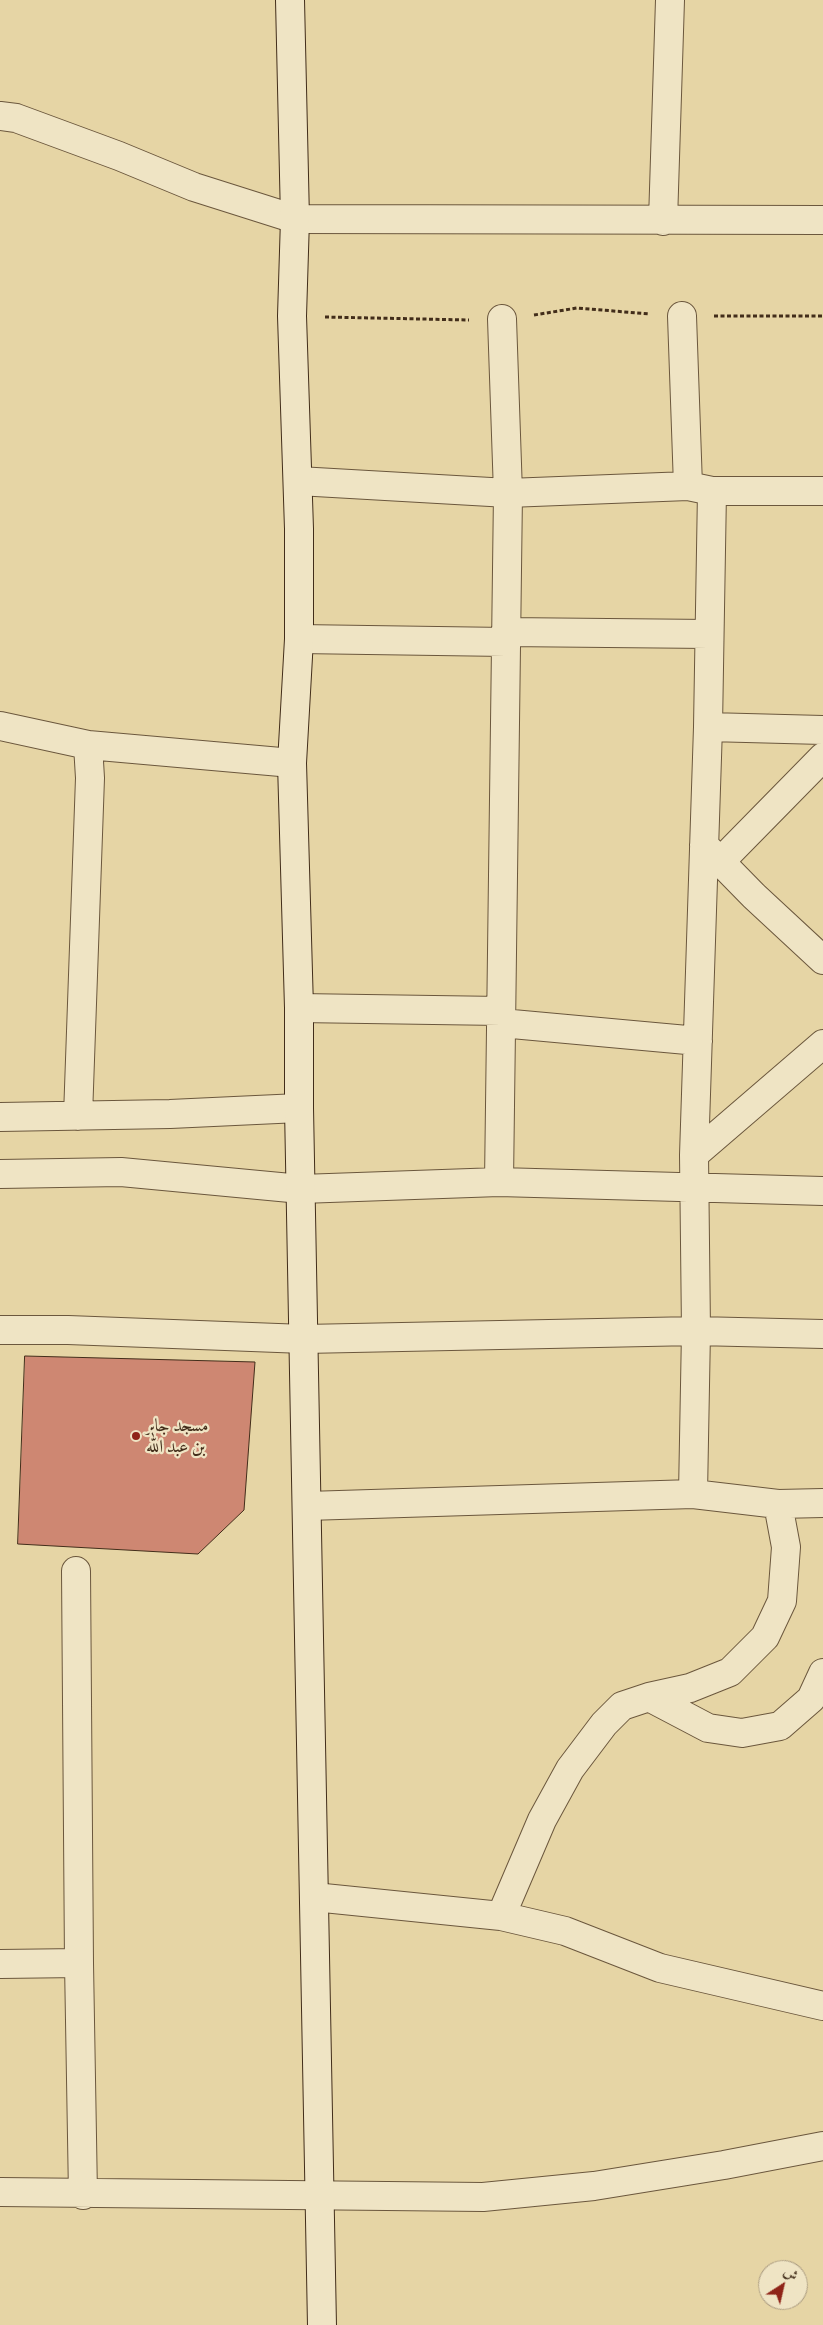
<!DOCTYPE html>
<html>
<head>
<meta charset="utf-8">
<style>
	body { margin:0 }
	#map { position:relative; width:823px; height:2325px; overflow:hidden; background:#e6d5a5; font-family:"EB Garamond",Amiri,serif }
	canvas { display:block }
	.north { position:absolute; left:758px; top:2260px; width:50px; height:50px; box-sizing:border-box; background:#efe4c4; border:1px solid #aa9b80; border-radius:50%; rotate:35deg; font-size:14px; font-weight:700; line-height:20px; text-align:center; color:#422d1a }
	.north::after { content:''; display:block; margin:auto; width:18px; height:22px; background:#8f2418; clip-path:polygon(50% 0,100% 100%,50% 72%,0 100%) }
</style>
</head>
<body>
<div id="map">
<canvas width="823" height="2325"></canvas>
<div class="north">ش</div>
</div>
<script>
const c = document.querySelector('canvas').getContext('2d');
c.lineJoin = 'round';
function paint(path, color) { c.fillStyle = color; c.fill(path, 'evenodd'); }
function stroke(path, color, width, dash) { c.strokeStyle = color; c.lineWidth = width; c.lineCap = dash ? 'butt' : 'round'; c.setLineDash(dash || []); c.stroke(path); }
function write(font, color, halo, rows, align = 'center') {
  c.font = font + ' "EB Garamond",Amiri,serif'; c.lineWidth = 4.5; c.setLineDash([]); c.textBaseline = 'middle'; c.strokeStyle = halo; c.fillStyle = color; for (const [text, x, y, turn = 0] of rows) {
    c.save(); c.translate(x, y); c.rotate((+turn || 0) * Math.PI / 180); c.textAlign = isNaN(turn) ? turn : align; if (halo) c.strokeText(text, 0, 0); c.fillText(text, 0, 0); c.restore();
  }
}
const building = new Path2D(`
	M25,1356L255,1362L244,1510L198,1554L18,1544Z`);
const path = new Path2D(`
	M534,315L577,308L650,314
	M714,316H823
	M325,317L469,320`);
const street = new Path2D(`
	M0,116L16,118L119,156L194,187L295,219L823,220
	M663,221L670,0
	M682,316L688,486
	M298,481L508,493L688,486L712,491H823
	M506,632L709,634
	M299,639L506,642
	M0,726L88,745L292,763
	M708,727L823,730
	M704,845L754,896L823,960
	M720,862L823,757
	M299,1008L501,1011
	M501,1023L698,1041
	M78,1116L90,778L88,745
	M0,1117L170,1114L299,1108
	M694,1155L823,1044
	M0,1174L121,1172L301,1189L499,1182L823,1191
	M499,1182L508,493L502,319
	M0,1330H68L304,1339L696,1331L823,1334
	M693,1494L696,1331L694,1155L708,727L712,491
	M307,1506L693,1494L778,1504L823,1503
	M76,1571L79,1963L83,2195
	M649,1697L708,1728L742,1733L780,1726L811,1699L823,1673
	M314,1897L501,1916L565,1931L660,1968L823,2006
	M501,1916L542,1820L570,1769L604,1724L622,1706L649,1697L690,1688L730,1672L765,1637L782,1601L786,1547L778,1504
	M0,1964L79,1963
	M0,2192L483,2197L594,2186L724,2165L823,2146`);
const secondary = new Path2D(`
	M290,0L295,219L292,316L299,529V639L292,763L299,1008V1108L322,2325`);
const markers = [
	[136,1436,5,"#8f2418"]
];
const poiNames = [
	["مسجد جابر",146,1426],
	["بن عبد الله",146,1447]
];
paint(building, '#ce8772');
stroke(building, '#422d1a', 1);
stroke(street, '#6b573d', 30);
stroke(secondary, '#422d1a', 30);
stroke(path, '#422d1a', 3, [4, 2.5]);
stroke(street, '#efe4c4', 28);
stroke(secondary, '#efe4c4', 28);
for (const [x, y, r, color] of markers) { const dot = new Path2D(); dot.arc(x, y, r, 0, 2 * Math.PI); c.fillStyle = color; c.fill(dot); stroke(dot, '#efe4c4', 2); }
write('18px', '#422d1a', '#efe4c4', poiNames, 'left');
</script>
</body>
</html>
